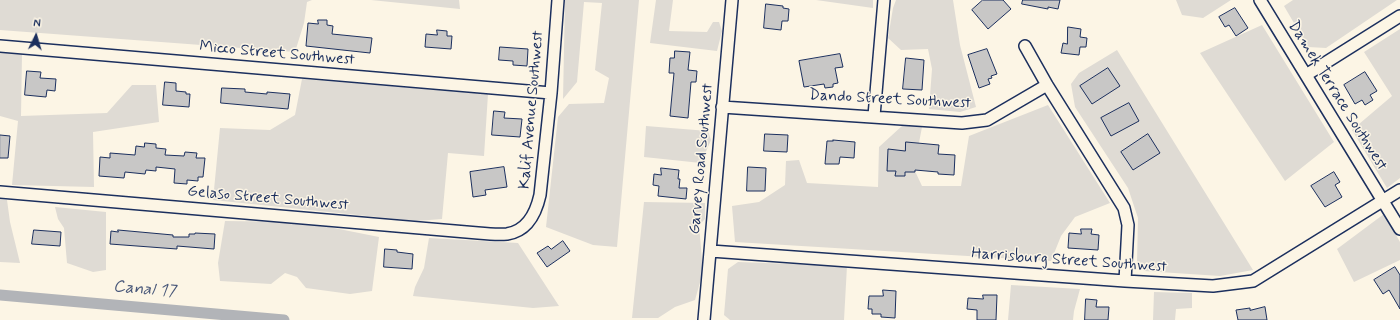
<!DOCTYPE html>
<html>
<head>
<meta charset="utf-8">
<style>
	body { margin:0 }
	#map { position:relative; width:1400px; height:320px; overflow:hidden; background:#fcf5e5; font-family:Mynerve,sans-serif }
	canvas { display:block }
	.north { position:absolute; left:16px; top:16px; width:40px; height:40px; -webkit-text-stroke:3px #fcf5e5; paint-order:stroke; rotate:5deg; font-size:11px; font-weight:700; line-height:16px; text-align:center; color:#1b2f5e }
	.north::after { content:''; display:block; margin:auto; width:14px; height:18px; background:#1b2f5e; clip-path:polygon(50% 0,100% 100%,50% 72%,0 100%) }
</style>
</head>
<body>
<div id="map">
<canvas width="1400" height="320"></canvas>
<div class="north">N</div>
</div>
<script>
const c = document.querySelector('canvas').getContext('2d');
c.lineJoin = 'round';
function paint(path, color) { c.fillStyle = color; c.fill(path, 'evenodd'); }
function stroke(path, color, width, dash) { c.strokeStyle = color; c.lineWidth = width; c.lineCap = dash ? 'butt' : 'round'; c.setLineDash(dash || []); c.stroke(path); }
function write(font, color, halo, rows, align = 'center') {
  c.font = font + ' Mynerve,sans-serif'; c.lineWidth = 3; c.setLineDash([]); c.textBaseline = 'middle'; c.strokeStyle = halo; c.fillStyle = color; for (const [text, x, y, turn = 0] of rows) {
    c.save(); c.translate(x, y); c.rotate((+turn || 0) * Math.PI / 180); c.textAlign = isNaN(turn) ? turn : align; if (halo) c.strokeText(text, 0, 0); c.fillText(text, 0, 0); c.restore();
  }
}
const green = new Path2D(`
	M0,0H312L307,2L304,23L295,52L0,30Z
	M371,0H459L460,9Z
	M565,0H639L617,247L593,245L546,227L558,117L569,104L604,103L609,78L595,70L602,3L584,2L577,82L563,99Z
	M656,0H673L669,31L707,32L713,22H719L722,31L717,51L650,43Z
	M816,0H873V8Z
	M896,0H953L960,45L976,107L960,112L929,109L932,69L928,49L901,50L888,38L893,8Z
	M1176,0H1231L1203,18L1182,15Z
	M1293,0H1400H1397L1326,48L1308,47L1284,6Z
	M1262,25L1334,142L1285,181L1200,53Z
	M1400,29V178L1387,188L1352,130L1392,96L1364,52Z
	M1117,50L1253,270L1220,276L1144,271L1137,262L1138,218L1128,188L1075,107L1071,84L1079,73Z
	M0,52L22,54L21,116L107,113L132,85H156L159,122L93,132L94,187L12,185L18,121L0,116Z
	M302,79L488,94L484,156L448,153L442,219L416,221L213,200L220,128L270,130L295,115Z
	M1048,105L1110,203L1075,217L1061,236L1051,261L735,242L732,206L759,202L785,185L786,161L799,160L807,183L878,187L879,147L903,125L922,127L914,169L922,186H961L969,136Z
	M646,126L708,131L711,140L701,163L644,157Z
	M0,199L7,200L10,222L20,263L0,262Z
	M644,202L705,203V219L699,225L703,272L695,300L675,307L658,318H632Z
	M55,207L106,212V270L93,272L67,263L64,228L58,219Z
	M1384,214L1400,242V260L1354,282L1337,249Z
	M225,221L304,222L379,237L372,291L350,294L306,288L297,277L285,273L271,284L220,281L218,263Z
	M429,238L518,243L559,306L533,308L413,296L415,287L424,268Z
	M738,262L847,266L844,320H730L724,315L728,269Z
	M1011,285L1080,289L1074,311L1073,320H1008Z
	M1154,292L1192,293V308L1176,309L1175,320H1153Z`);
const canal = new Path2D(`
	M0,295L284,320`);
const building = new Path2D(`
	M983,0H1003L1011,9L988,29L972,10Z
	M1023,0H1060L1058,9L1048,7V9L1022,4Z
	M766,4L783,6V8L789,9L788,21H782L781,30L764,28Z
	M1235,8L1248,28L1236,36L1229,25L1225,27L1219,17Z
	M318,20H327V25L333,26L332,34L372,38L370,53L306,46L308,23L318,24Z
	M1068,27L1081,29L1080,37L1087,38L1086,47H1080L1079,55L1061,53L1063,43L1067,44Z
	M437,30L447,31V36H452L451,49L425,47L426,34L437,35Z
	M500,47L528,49L527,66L513,65V61L499,60Z
	M987,49L997,74L991,76L992,78L988,79L990,84L979,88L968,55Z
	M675,51L690,52L688,70L697,71L696,82H691L688,118L670,116L674,73H669L670,58H674Z
	M840,54L843,67L835,68L838,83L833,84V87L825,88L824,84L804,87L799,61Z
	M906,58L924,60L922,90L903,89Z
	M1108,68L1120,86L1092,104L1080,86Z
	M27,71L41,72L40,78L56,79L55,91L47,90L46,97L25,95Z
	M1365,72L1377,91L1370,95L1373,100L1365,105L1362,100L1355,104L1344,85Z
	M165,82L176,83V91L186,92V94H190L189,107L163,105Z
	M222,88L245,89V92L267,94V92L290,94L288,109L221,103Z
	M1129,103L1139,121L1111,136L1101,118Z
	M494,111L505,112L504,118L522,119L520,137L492,135Z
	M765,134L788,135L787,152L764,151Z
	M1148,134L1160,153L1133,170L1121,152Z
	M0,135L10,136L8,158H0Z
	M833,140L855,142L854,158L840,157L839,164H825L827,141H833Z
	M906,142L939,145L938,154L955,155L954,175L938,174V172L915,170V172H905V176H895L896,171H887L888,149L905,151Z
	M145,143L156,144V148L166,149L165,155L184,156L185,152L197,153L196,158H205L203,177H198V181L187,180V184L174,183L175,169L156,167V171L146,170L145,174L125,172L124,178L99,176L100,157L110,158V153L135,155L136,146L144,147Z
	M504,167L507,187L485,190L486,195L473,197L470,172Z
	M748,167L766,168L765,191H747Z
	M661,168L679,170L678,179H680L679,188H687L686,199L658,196L659,186L653,185L654,174L661,175Z
	M1334,172L1340,182L1335,185L1342,197L1325,207L1311,186Z
	M1081,229H1092L1091,234L1099,235L1098,250L1068,248L1069,233L1081,234Z
	M34,230L61,232L60,246L32,244Z
	M118,230L173,235V237H189V234H195V233L215,234L214,249L177,246V249L110,244L111,231L118,232Z
	M563,241L570,251L547,267L537,253L548,246L551,249Z
	M385,249L397,250V252L413,254L412,269L384,267Z
	M1395,267L1400,275V309L1389,290L1383,294L1374,280Z
	M883,290L896,291L895,318L881,317V314H872V309H868L869,296H883Z
	M983,295H997L996,320H977V310L967,309L968,298L983,299Z
	M1086,299L1097,300L1096,307H1109L1108,320H1085Z
	M1265,307L1267,320H1238L1236,310L1250,308V310Z`);
const minor = new Path2D(`
	M1260,0L1400,229
	M0,46L551,93
	M1025,46L1047,85L1124,208L1128,225L1125,281
	M1306,75L1400,16
	M722,107L962,123L987,120L1047,85
	M874,116L884,0
	M0,192L478,233C488,234 498,235 507,234C527,231 536,213 540,195L551,93L558,0
	M711,251L1125,281L1213,286L1253,281L1400,190
	M704,320L732,0`);
const streetNames = [
	["Micco Street Southwest",277,54,5],
	["Damek Terrace Southwest",1337,96,58],
	["Dando Street Southwest",890,100,3],
	["Kalif Avenue Southwest",532,110,-85],
	["Garvey Road Southwest",702,159,-85],
	["Gelaso Street Southwest",268,199,5],
	["Harrisburg Street Southwest",1069,261,4]
];
const waterNames = [
	["Canal 17",144,290,5]
];
paint(green, '#dfdbd4');
stroke(canal, '#b2b4b8', 11);
paint(building, '#c8c7c6');
stroke(building, '#1b2f5e', 1);
stroke(minor, '#1b2f5e', 14);
stroke(minor, '#fcf5e5', 11);
write('16px', '#1b2f5e', '#fcf5e5', streetNames);
write('italic 17px', '#485779', '#fcf5e5', waterNames);
</script>
</body>
</html>
